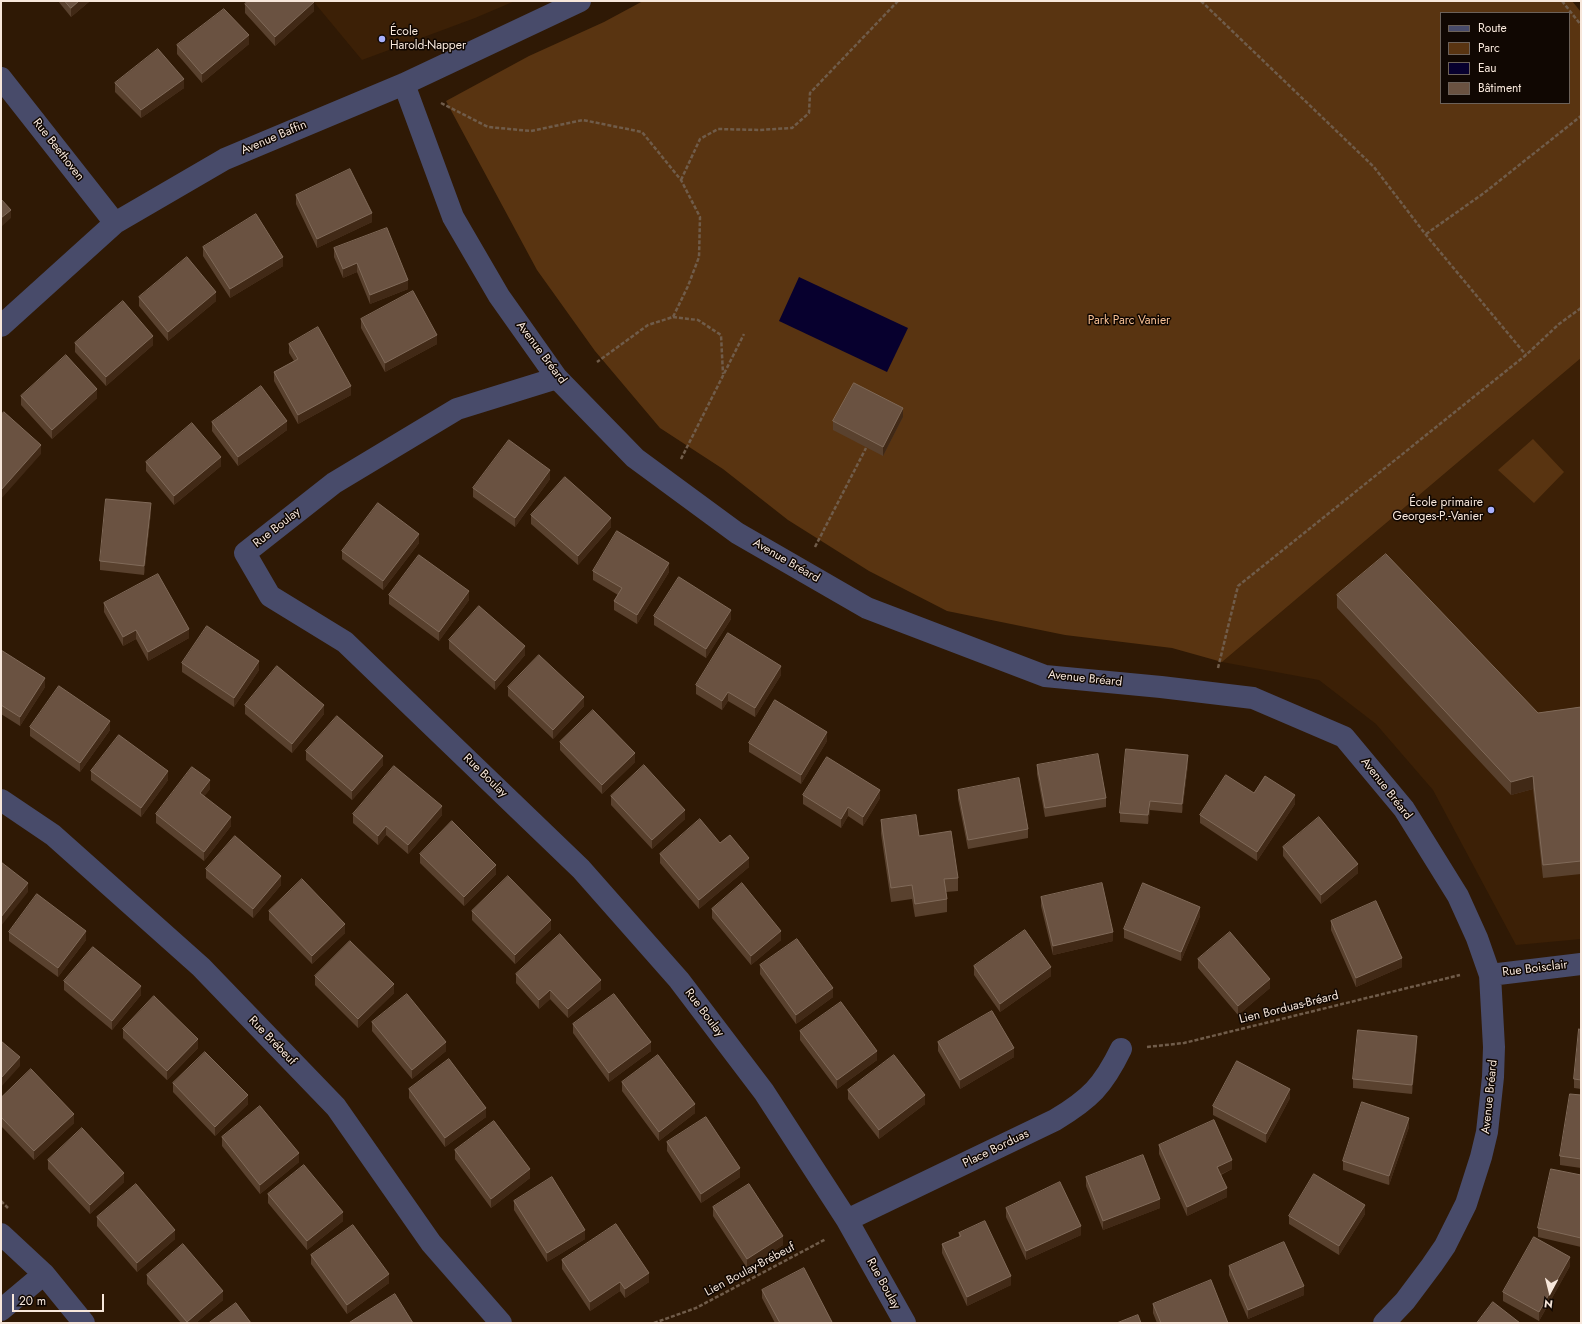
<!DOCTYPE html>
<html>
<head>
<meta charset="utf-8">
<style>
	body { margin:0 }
	#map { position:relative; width:1582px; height:1324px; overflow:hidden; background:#2f1905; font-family:Jost,sans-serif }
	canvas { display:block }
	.frame { position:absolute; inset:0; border:2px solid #f7e7db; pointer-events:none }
	.legend { position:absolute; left:1440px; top:12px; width:130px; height:92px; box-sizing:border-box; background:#100702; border:1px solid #6c6159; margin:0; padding:5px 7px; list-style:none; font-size:12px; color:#f7e7db }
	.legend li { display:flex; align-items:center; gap:8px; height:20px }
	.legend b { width:20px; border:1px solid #6c6159 }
	.north { position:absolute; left:1530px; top:1272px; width:40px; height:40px; -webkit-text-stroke:3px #100702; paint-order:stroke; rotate:187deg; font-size:11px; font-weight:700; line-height:16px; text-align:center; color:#f7e7db }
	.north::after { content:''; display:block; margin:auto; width:14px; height:18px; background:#f7e7db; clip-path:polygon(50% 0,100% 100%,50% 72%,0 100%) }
	.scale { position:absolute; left:12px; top:1294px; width:92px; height:18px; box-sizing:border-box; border:2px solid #f7e7db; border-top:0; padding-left:5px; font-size:12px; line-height:14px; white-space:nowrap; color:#f7e7db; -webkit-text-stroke:3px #100702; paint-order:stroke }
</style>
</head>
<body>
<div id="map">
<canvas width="1582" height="1324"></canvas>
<div class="frame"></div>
<ul class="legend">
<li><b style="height:5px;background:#484b6a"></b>Route</li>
<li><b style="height:11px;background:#593411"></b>Parc</li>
<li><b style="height:11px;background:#07002e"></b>Eau</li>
<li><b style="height:11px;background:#6a5241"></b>Bâtiment</li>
</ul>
<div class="north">N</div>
<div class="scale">20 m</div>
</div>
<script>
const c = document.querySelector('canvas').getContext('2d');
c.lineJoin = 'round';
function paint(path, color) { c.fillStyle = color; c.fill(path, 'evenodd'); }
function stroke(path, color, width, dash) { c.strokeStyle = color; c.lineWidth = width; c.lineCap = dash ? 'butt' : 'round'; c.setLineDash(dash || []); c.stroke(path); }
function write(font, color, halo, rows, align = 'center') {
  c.font = font + ' Jost,sans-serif'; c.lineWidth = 3; c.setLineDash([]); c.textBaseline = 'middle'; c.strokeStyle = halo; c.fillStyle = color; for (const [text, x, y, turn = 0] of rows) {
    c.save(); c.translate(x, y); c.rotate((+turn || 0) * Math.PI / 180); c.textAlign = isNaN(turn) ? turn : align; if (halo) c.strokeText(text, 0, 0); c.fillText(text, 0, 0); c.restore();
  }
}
const built = new Path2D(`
	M313,1H515L475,18L362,60Z
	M1581,358V939L1516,945L1433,790L1376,724L1319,680L1222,662Z`);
const green = new Path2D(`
	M643,1H1572L1581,12V358L1222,662L1172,648L1065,635L947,611L869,571L788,520L723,469L660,428L595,351L537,270L446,101L529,56L604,22ZM1441,13H1569V103H1441Z
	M1533,439L1564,472L1534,503L1498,470Z`);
const water = new Path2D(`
	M799,277L908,328L887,372L779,321Z`);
const path = new Path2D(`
	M1201,1L1374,167L1426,235L1526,355
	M1562,1L1581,25
	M441,103L488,127L531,131L583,120L642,132L681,180L700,217L699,257L688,286L673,317L648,325L597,362
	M681,180L700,139L718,129L760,130L792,128L809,113L810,93L898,1
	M1426,234L1484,193L1581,116
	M673,317L698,320L721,335L723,374
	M681,459L744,334
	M815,547L866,448
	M1218,668L1238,586L1526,355L1559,324L1581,308
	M1147,1047L1184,1043L1460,975
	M1,1201L8,1208
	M654,1323L696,1308L826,1239`);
const minor = new Path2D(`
	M1,78L115,223
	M404,84L453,217L499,296L557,378L635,458L737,533L867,608L1045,676L1161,687L1253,698L1344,737L1404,809L1458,896L1477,938L1490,975L1494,1047L1493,1077L1487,1132L1481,1157L1466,1204L1445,1246L1432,1265L1405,1301L1384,1323
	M1,326L115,223L225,159L404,84L580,1
	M557,378L457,409L334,483L245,553L270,596L345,642L581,869L679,980L764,1092L847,1220L905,1323
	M1,800L53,835L201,967L336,1107L431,1243L501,1323
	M1490,975L1581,964
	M847,1220L1055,1120C1090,1099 1103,1086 1121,1049
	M1,1234L44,1274L84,1323
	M1,1310L44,1274`);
const wall = new Path2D(`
	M58,1H90L71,17Z
	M245,4L314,11L275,46L245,13Z
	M249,44L202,83L177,54V45Z
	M115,83L184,88L141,118L115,92Z
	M296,195L372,222L317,248L296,204Z
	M203,247L283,266L230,298L203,256Z
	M334,248L408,289L370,304L357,272L343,278L334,257Z
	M139,297L216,301L168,341L139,306Z
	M361,319L437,344L385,372L361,328Z
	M75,343L153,345L106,386L75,352Z
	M289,344L351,395L298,424L274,381V372L294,361L289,353Z
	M21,396L97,398L52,439L21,405Z
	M903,417L883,456L833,430V421Z
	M212,422L287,430L238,466L212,431Z
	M146,462L221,466L174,505L146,471Z
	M550,479L515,527L473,497V488Z
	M151,512L144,575L100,570V561Z
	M531,515L611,527L578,565L531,524Z
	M419,543L383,590L342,559V551Z
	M593,571L669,572L637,624L614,610V601L618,595L593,580Z
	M389,595L469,600L439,641L389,604Z
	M1337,595L1538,713L1581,707V874L1543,878L1533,789L1511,795L1337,608Z
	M104,603L189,638L148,661L136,639L123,646L104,612Z
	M654,616L731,619L706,658L654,625Z
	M449,640L525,655L495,690L449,649Z
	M1,650L45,687L20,726L1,714Z
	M182,663L259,670L234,707L182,672Z
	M781,675L755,717L728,701L722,710L696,694V685Z
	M508,687L584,706L553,739L508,696Z
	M245,705L324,714L292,753L245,714Z
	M30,727L110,730L80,772L30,736Z
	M827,741L801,784L749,752V743Z
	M560,742L635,762L602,794L560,750Z
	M306,751L383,765L352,800L306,760Z
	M1188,764L1182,813L1150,810L1148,824L1120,822V813Z
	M1037,765L1106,798V807L1045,817L1037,774Z
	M91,771L168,780L141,817L91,780Z
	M210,789L204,796L231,826L204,861L156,823V814Z
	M958,790L1028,829V838L968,849L958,799Z
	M1254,793L1295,804L1257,861L1200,823V815Z
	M803,795L880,798L863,826L848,816L841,828L803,804Z
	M611,796L685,819L652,849L611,805Z
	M353,814L442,815L408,854L386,835L378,845L353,823Z
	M881,820L919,836L958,878V891L946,892L947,899V912L915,917L912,899L891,902L881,834Z
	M720,843L749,867L699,909L660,863V854Z
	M1283,847L1358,873L1321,904L1283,856Z
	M420,854L496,874L464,906L420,863Z
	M206,869L281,885L253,918L206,878Z
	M1041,897L1113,941L1053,955L1041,906Z
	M712,909L781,940L751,965L712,918Z
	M269,911L345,933L312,964L269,920Z
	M472,911L551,929L515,964L472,920Z
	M1200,916L1181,961L1124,938V929Z
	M1331,921L1402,967L1356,987L1331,930Z
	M9,932L86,940L58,977L9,941Z
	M1198,959L1270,988L1238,1015L1198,968Z
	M760,965L833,997L796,1024L760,974Z
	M974,966L1051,976L1000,1012L974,975Z
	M516,974L601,989L568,1018L550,999L539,1009L516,983Z
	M315,976L394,993L358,1028L315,985Z
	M64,981L141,995L112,1030L64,990Z
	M372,1022L446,1051L412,1079L372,1031Z
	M573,1024L651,1051L609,1082L573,1033Z
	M123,1029L198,1048L167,1080L123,1038Z
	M1581,1030V1089L1574,1088V1079Z
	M800,1031L877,1060L837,1089L800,1040Z
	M938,1042L1014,1057L960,1089L938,1051Z
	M1417,1045L1412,1094L1353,1088V1079Z
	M622,1082L695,1113L659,1141L622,1091Z
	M173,1083L248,1104L215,1136L173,1092Z
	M409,1089L486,1117L445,1147L409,1098Z
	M848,1090L925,1104L879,1139L848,1099Z
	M1581,1095V1168L1560,1165V1156Z
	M1,1098L74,1123L34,1160L1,1126Z
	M1290,1098L1266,1143L1213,1115V1106Z
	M1409,1127L1389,1185L1343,1170V1161Z
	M222,1137L299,1162L260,1194L222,1146Z
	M667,1142L740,1177L701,1203L667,1151Z
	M1159,1145L1232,1169L1221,1175L1227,1197L1187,1216L1159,1154Z
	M455,1150L530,1178L491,1208L455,1159Z
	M48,1160L124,1182L90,1214L48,1169Z
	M1581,1175V1247L1538,1237V1228Z
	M1086,1177L1160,1208L1103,1230L1086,1186Z
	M268,1194L343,1221L307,1250L268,1203Z
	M514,1201L585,1239L547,1262L514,1210Z
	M713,1207L783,1245L747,1268L713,1216Z
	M1006,1208L1081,1235L1026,1260L1006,1217Z
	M1365,1214L1339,1255L1289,1224V1216Z
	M97,1217L175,1239L137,1272L97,1226Z
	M959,1233L1011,1285L967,1306L942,1253V1244L959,1237Z
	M311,1255L389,1283L347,1314L311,1264Z
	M562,1260L649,1282L625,1298L620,1291L590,1311L562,1269Z
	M1229,1266L1304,1295L1248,1319L1229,1275Z
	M1570,1266L1539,1321L1503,1301V1292Z
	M147,1275L223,1300L196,1323H181L147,1284Z
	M762,1290L832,1323H775L762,1298Z
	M1153,1304L1228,1323H1157L1153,1313Z`);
const shadedWall = new Path2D(`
	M79,1H90L71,17V8Z
	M314,2V11L275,46V37Z
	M249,35V44L202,83V74Z
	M184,79V88L141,118V110Z
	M11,210V218L1,227V218Z
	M372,213V222L317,248V239Z
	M283,257V266L230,298V289Z
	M357,263V272L343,278V269Z
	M408,280V289L370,304V295Z
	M216,292V301L168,341V332Z
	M437,335V344L385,372V363Z
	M153,336V345L106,386V377Z
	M351,386V395L298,424V415Z
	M97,389V398L52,439V430Z
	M903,408V417L883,456V447Z
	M287,421V430L238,466V457Z
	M41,445V454L1,499V490Z
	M221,457V466L174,505V496Z
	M550,470V479L515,527V518Z
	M151,503V512L144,575V566Z
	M611,518V527L578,565V556Z
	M419,534V543L383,590V581Z
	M669,563V572L637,624V615Z
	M469,591V600L439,641V632Z
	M731,610V619L706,658V649Z
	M189,629V638L148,661V652Z
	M136,630V639L123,646V637Z
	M525,646V655L495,690V681Z
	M259,661V670L234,707V698Z
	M781,666V675L755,717V708Z
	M45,678V687L20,726V717Z
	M728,692V701L722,710V701Z
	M584,697V706L553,739V730Z
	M324,705V714L292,753V744Z
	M110,721V730L80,772V763Z
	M827,732V741L801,784V775Z
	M635,753V762L602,794V785Z
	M1188,755V764L1182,813V804Z
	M383,756V765L352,800V791Z
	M168,771V780L141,817V808Z
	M1533,776V789L1511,795V782Z
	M210,780V789L200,802V793Z
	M880,790V798L863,826V817Z
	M1295,795V804L1257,861V852Z
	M1150,801V810L1148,824V815Z
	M442,806V815L408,854V845Z
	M848,807V816L841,828V819Z
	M685,810V819L652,849V840Z
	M231,817V826L204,861V852Z
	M386,826V835L378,845V836Z
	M749,858V867L699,909V900Z
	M1358,864V873L1321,904V895Z
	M496,865V874L464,906V897Z
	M281,876V885L253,918V909Z
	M28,883V892L1,926V917Z
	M1200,907V916L1181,961V952Z
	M551,920V929L515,964V955Z
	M345,924V933L312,964V956Z
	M86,931V940L58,977V968Z
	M781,931V940L751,965V956Z
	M1113,932V941L1053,955V946Z
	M1402,958V967L1356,987V978Z
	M1051,967V976L1000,1012V1004Z
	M1270,979V988L1238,1015V1006Z
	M601,980V989L568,1018V1009Z
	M394,984V993L358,1028V1019Z
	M141,986V995L112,1030V1021Z
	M833,988V997L796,1024V1015Z
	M550,990V999L539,1009V1000Z
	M1417,1036V1045L1412,1094V1085Z
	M198,1039V1048L167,1080V1071Z
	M446,1042V1051L412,1079V1070Z
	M651,1042V1051L609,1082V1073Z
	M1014,1048V1057L960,1089V1080Z
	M877,1051V1060L837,1089V1080Z
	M20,1057V1066L1,1087V1078Z
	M1290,1089V1098L1266,1143V1134Z
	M248,1095V1104L215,1136V1127Z
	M925,1095V1104L879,1139V1130Z
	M695,1104V1113L659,1141V1132Z
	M486,1108V1117L445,1147V1138Z
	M74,1114V1123L34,1160V1151Z
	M1409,1118V1127L1389,1185V1176Z
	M299,1153V1162L260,1194V1185Z
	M1232,1160V1169L1217,1176V1167Z
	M740,1168V1177L701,1203V1194Z
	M530,1169V1178L491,1208V1199Z
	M124,1173V1182L90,1214V1205Z
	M1227,1188V1197L1187,1216V1207Z
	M1160,1199V1208L1103,1230V1221Z
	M1365,1205V1214L1339,1255V1246Z
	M343,1212V1221L307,1250V1241Z
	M1081,1226V1235L1026,1260V1251Z
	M175,1230V1239L137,1272V1263Z
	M585,1230V1239L547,1262V1253Z
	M783,1236V1245L747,1268V1259Z
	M1570,1257V1266L1539,1321V1312Z
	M649,1273V1282L625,1298V1289Z
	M389,1274V1283L347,1314V1305Z
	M1011,1276V1285L967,1306V1297Z
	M620,1282V1291L590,1311V1302Z
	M1304,1286V1295L1248,1319V1310Z
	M223,1291V1300L196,1323H187V1322Z`);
const building = new Path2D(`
	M65,1H79L71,8Z
	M248,1H313L314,2L275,37L245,4Z
	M224,9L249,35L202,74L177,45Z
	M158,49L184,79L141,110L115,83Z
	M350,169L372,213L317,239L296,195Z
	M1,199L11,210L1,218Z
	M256,214L283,257L230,289L203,247Z
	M387,228L408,280L370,295L357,263L343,269L334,248Z
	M187,257L216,292L168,332L139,297Z
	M413,291L437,335L385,363L361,319Z
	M123,301L153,336L106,377L75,343Z
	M318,327L351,386L298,415L274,372L298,359L289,344Z
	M66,355L97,389L52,430L21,396Z
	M854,383L903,408L883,447L833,421Z
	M261,386L287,421L238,457L212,422Z
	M4,412L41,445L1,490V415Z
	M192,423L221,457L174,496L146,462Z
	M509,440L550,470L515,518L473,488Z
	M565,477L611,518L578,556L531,515Z
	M106,499L151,503L144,566L100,561Z
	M378,503L419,534L383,581L342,551Z
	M617,531L669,563L637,615L614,601L622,588L593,571Z
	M1386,554L1538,713L1581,707V861L1543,865L1533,776L1511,782L1337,595Z
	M419,555L469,591L439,632L389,595Z
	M158,574L189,629L148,652L136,630L123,637L104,603Z
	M679,577L731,610L706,649L654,616Z
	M479,606L525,646L495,681L449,640Z
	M207,626L259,661L234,698L182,663Z
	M728,633L781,666L755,708L728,692L722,701L696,685Z
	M1,650L45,678L20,717L1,705Z
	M539,655L584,697L553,730L508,687Z
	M277,666L324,705L292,744L245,705Z
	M59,686L110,721L80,763L30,727Z
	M775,700L827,732L801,775L749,743Z
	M593,710L635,753L602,785L560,742Z
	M337,716L383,756L352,791L306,751Z
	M119,735L168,771L141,808L91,771Z
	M1126,749L1188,755L1182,804L1150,801L1148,815L1120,813Z
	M1098,754L1106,798L1045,808L1037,765Z
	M827,757L880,790L863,817L848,807L841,819L803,795Z
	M644,765L685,810L652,840L611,796Z
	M394,766L442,806L408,845L386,826L378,836L353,814Z
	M192,767L210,780L200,793L231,817L204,852L156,814Z
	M1226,775L1254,793L1265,776L1295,795L1257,852L1200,815Z
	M1019,778L1028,829L968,840L958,790Z
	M916,815L919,836L951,831L958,878L944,879L947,899L915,904L912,885L891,888L881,820Z
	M1319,817L1358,864L1321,895L1283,847Z
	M700,819L720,843L730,835L749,858L699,900L660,854Z
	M452,821L496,865L464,897L420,854Z
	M235,836L281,876L253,909L206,869Z
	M1,862L28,883L1,917Z
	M508,876L551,920L515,955L472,911Z
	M302,879L345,924L312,956L269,911Z
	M742,883L781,931L751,956L712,909Z
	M1102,883L1113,932L1053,946L1041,897Z
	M1143,883L1200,907L1181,952L1124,929Z
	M37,894L86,931L58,968L9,932Z
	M1376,901L1402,958L1356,978L1331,921Z
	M1025,930L1051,967L1000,1004L974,966Z
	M1230,932L1270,979L1238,1006L1198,959Z
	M560,934L601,980L568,1009L550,990L539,1000L516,974Z
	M797,939L833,988L796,1015L760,965Z
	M350,941L394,984L358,1019L315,976Z
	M93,947L141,986L112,1021L64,981Z
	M407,994L446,1042L412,1070L372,1022Z
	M614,994L651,1042L609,1073L573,1024Z
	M154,996L198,1039L167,1071L123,1029Z
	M841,1002L877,1051L837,1080L800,1031Z
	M992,1011L1014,1048L960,1080L938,1042Z
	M1579,1029L1581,1030V1080L1574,1079Z
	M1358,1030L1417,1036L1412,1085L1353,1079Z
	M1,1041L20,1057L1,1078Z
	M205,1052L248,1095L215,1127L173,1083Z
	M658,1055L695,1104L659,1132L622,1082Z
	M894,1055L925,1095L879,1130L848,1090Z
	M449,1059L486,1108L445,1138L409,1089Z
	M1237,1061L1290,1089L1266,1134L1213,1106Z
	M31,1069L74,1114L34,1151L1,1117V1098Z
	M1570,1094L1581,1095V1159L1560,1156Z
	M1362,1102L1409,1118L1389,1176L1343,1161Z
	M260,1106L299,1153L260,1185L222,1137Z
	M706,1117L740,1168L701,1194L667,1142Z
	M1214,1120L1232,1160L1217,1167L1227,1188L1187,1207L1159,1145Z
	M494,1121L530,1169L491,1199L455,1150Z
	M82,1128L124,1173L90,1205L48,1160Z
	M1143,1155L1160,1199L1103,1221L1086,1177Z
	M304,1165L343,1212L307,1241L268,1194Z
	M1551,1169L1581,1175V1238L1538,1228Z
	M1314,1174L1365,1205L1339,1246L1289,1216Z
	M552,1177L585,1230L547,1253L514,1201Z
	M1060,1182L1081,1226L1026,1251L1006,1208Z
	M136,1184L175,1230L137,1263L97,1217Z
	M749,1184L783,1236L747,1259L713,1207Z
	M985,1221L1011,1276L967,1297L942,1244L961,1236L959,1233Z
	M616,1224L649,1273L625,1289L620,1282L590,1302L562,1260Z
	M353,1225L389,1274L347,1305L311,1255Z
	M1534,1237L1570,1257L1539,1312L1503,1292Z
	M1284,1242L1304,1286L1248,1310L1229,1266Z
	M183,1244L223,1291L187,1322L147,1275Z
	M804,1268L832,1322L830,1323H780L762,1290Z
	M1211,1280L1228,1323H1161L1153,1304Z
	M395,1294L413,1323H349Z
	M1493,1302L1520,1323H1477Z
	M236,1303L251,1323H209Z
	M1138,1315L1141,1323H1117Z`);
const markers = [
	[382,39,4,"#a8b0fc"],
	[1491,510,4,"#a8b0fc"]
];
const poiNames = [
	["École",390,32],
	["Harold-Napper",390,46],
	["École primaire",1483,503,"right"],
	["Georges-P.-Vanier",1483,517,"right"]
];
const streetNames = [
	["Avenue Baffin",274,138,-23],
	["Rue Beethoven",58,150,52],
	["Avenue Bréard",541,353,53],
	["Rue Boulay",277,528,-38],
	["Avenue Bréard",786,561,30],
	["Avenue Bréard",1085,679,6],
	["Rue Boulay",485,776,44],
	["Avenue Bréard",1386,789,52],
	["Rue Boisclair",1535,969,-7],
	["Lien Borduas-Bréard",1289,1008,-14],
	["Rue Boulay",704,1013,53],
	["Rue Brébeuf",272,1041,46],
	["Avenue Bréard",1490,1097,-84],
	["Place Borduas",996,1149,-26],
	["Lien Boulay-Brébeuf",750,1270,-28],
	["Rue Boulay",883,1284,61]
];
const parkNames = [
	["Park Parc Vanier",1129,321]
];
paint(built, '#3c2006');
paint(green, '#593411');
paint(water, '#07002e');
stroke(path, '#705c4a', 2.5, [4, 2]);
stroke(minor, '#484b6a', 22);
paint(wall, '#59412e');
paint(shadedWall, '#412916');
paint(building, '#6a5241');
stroke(building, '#806a59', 1);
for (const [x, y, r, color] of markers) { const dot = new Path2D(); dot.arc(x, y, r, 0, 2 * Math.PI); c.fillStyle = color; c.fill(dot); stroke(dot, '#100702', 1.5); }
write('12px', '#f7e7db', '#100702', poiNames, 'left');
write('12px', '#f7e7db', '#100702', streetNames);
write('12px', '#f6bf93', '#100702', parkNames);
</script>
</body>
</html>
